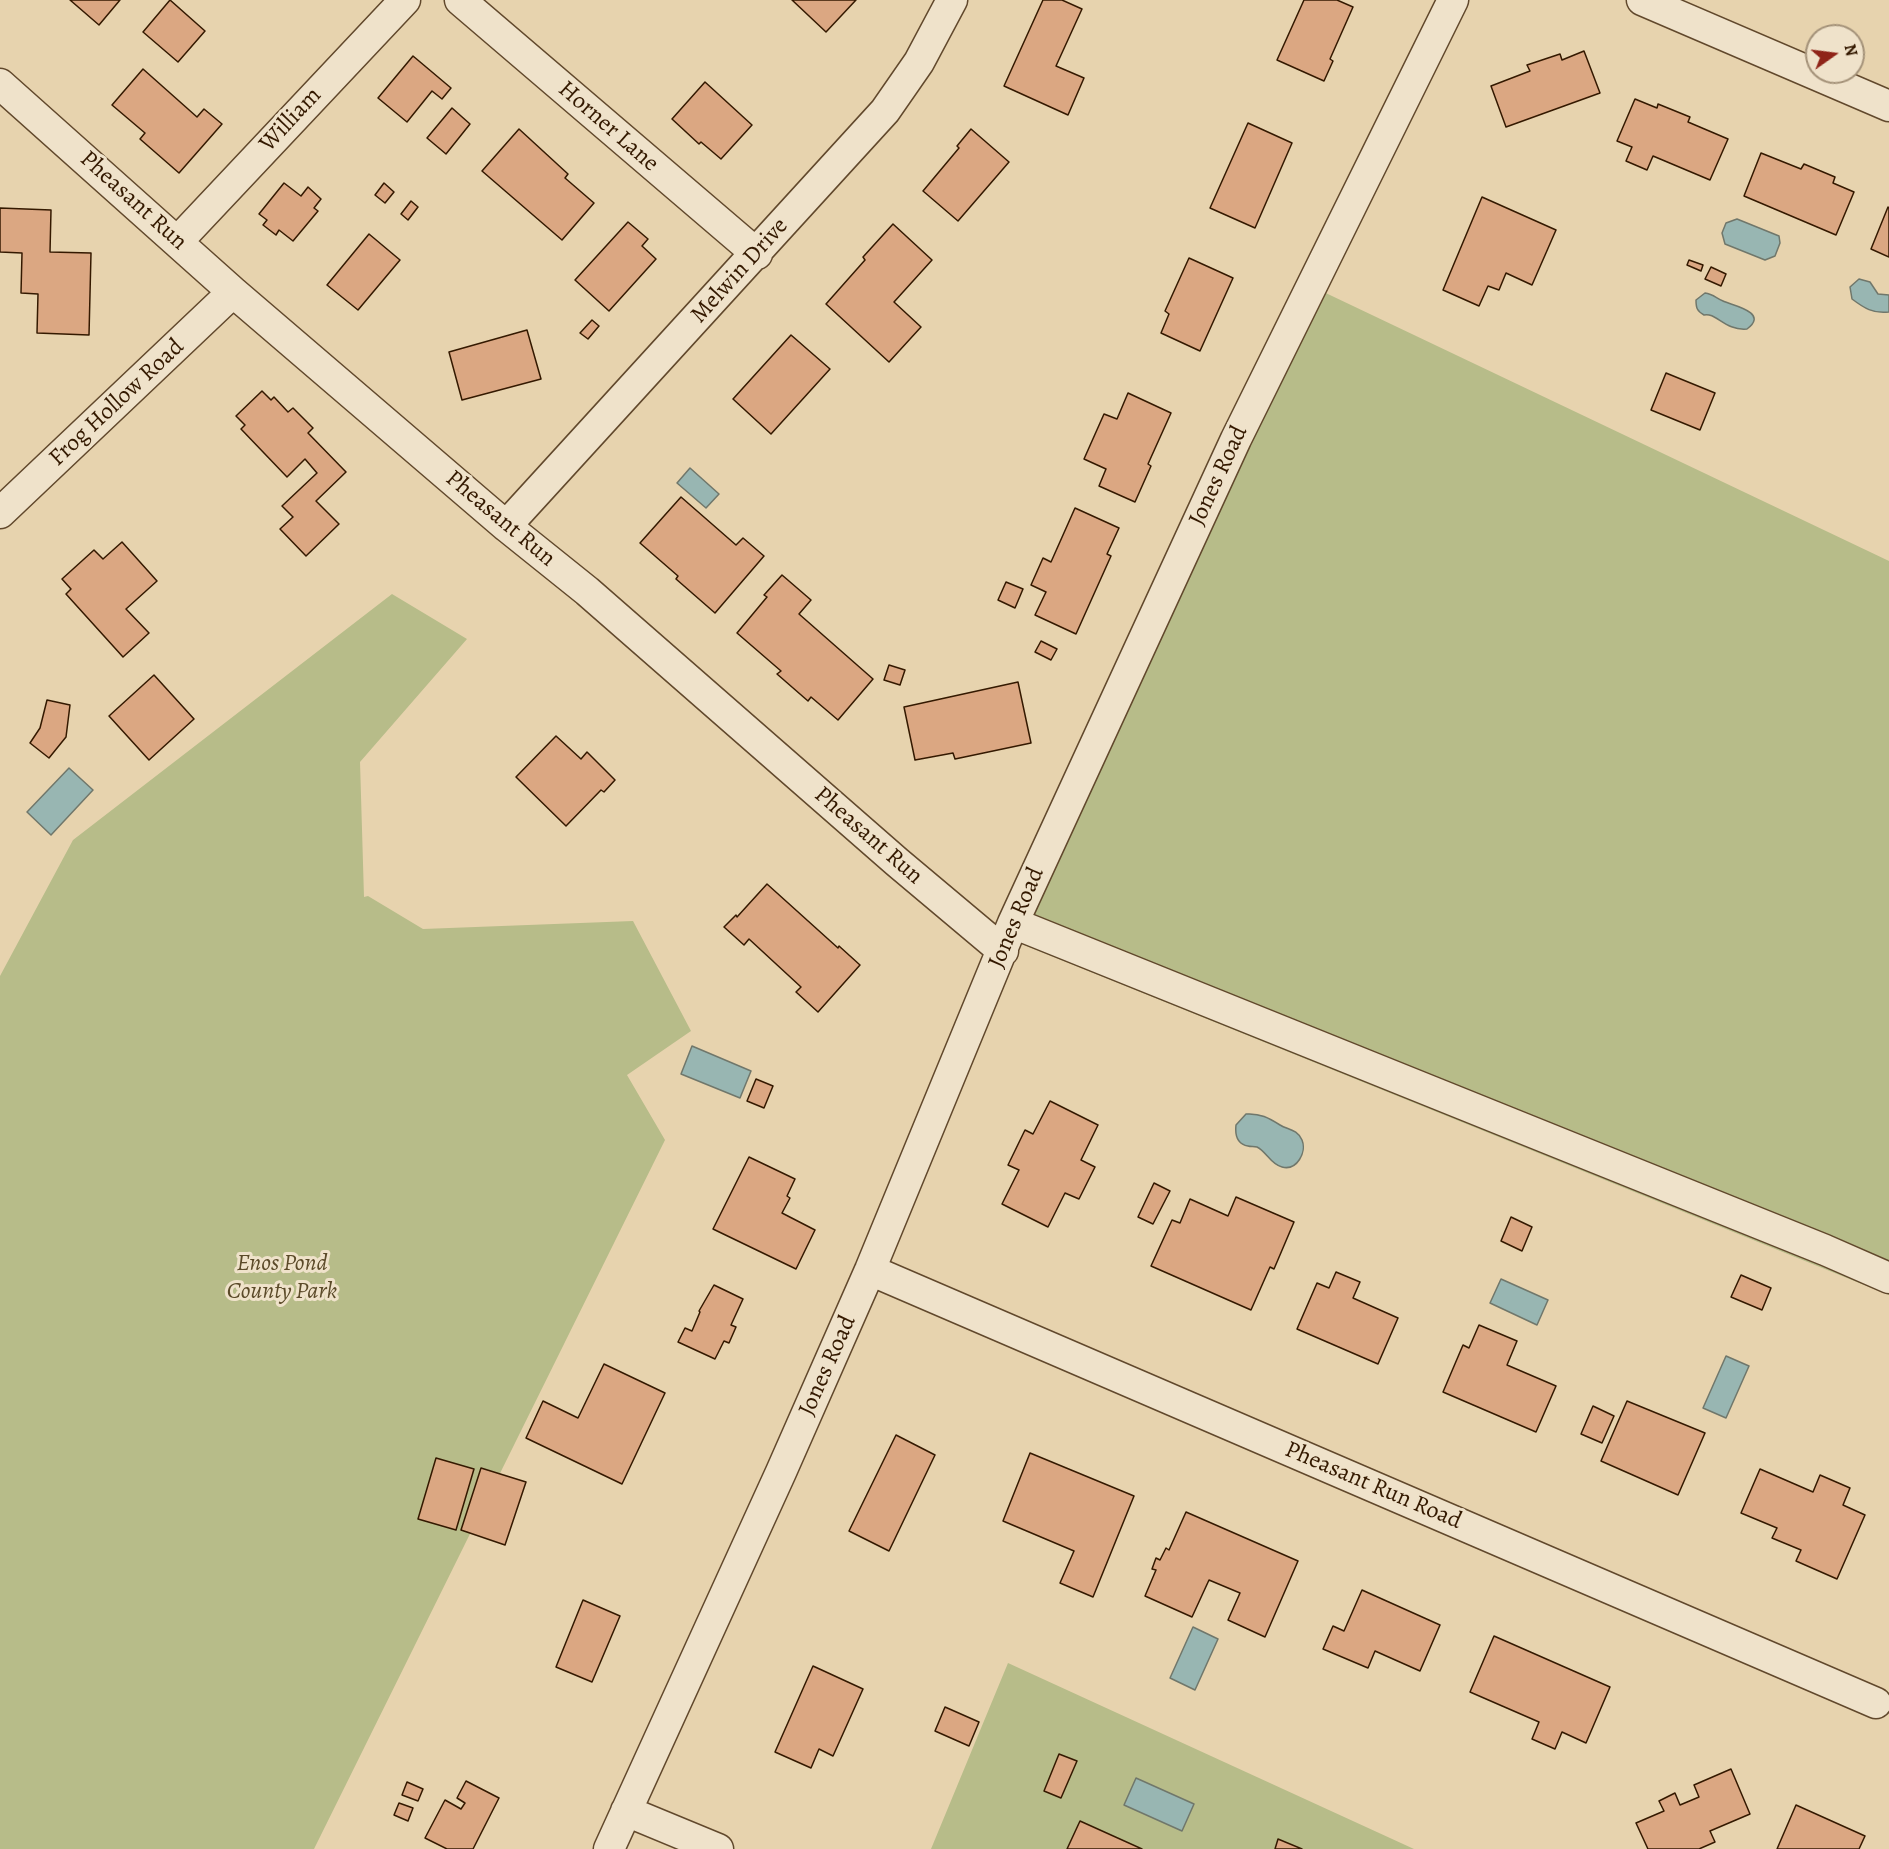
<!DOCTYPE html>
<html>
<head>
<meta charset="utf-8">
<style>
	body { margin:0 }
	#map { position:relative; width:1889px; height:1849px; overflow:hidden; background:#e7d3ae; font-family:Alegreya,serif }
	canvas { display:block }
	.north { position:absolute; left:1805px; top:24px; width:60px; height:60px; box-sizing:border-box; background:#efe2ca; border:2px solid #a49279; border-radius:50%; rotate:76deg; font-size:16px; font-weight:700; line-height:24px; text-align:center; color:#341900 }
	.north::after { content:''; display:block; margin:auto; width:21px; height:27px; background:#8f2418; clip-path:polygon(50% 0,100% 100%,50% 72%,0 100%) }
</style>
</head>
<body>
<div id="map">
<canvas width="1889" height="1849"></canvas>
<div class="north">N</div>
</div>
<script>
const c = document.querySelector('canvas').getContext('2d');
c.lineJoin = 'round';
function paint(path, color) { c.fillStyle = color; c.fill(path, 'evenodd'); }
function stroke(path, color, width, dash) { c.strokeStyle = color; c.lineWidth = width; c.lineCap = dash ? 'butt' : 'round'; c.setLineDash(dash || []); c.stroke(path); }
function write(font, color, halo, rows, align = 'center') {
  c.font = font + ' Alegreya,serif'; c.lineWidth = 6; c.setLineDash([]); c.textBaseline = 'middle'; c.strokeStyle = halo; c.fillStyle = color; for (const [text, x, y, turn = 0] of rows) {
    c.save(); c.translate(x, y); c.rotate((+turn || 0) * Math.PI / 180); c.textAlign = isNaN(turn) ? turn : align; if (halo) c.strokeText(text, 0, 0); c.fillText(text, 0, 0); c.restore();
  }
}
const green = new Path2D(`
	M1311,286L1889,561V1295L1007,938Z
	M392,594L467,639L360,762L364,897L368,896L423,929L633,921L691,1031L627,1075L665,1140L314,1849H0V976L73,840Z
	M1008,1663L1414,1849H931Z`);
const water = new Path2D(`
	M1737,219L1779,236L1780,243L1775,256L1765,260L1725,244L1722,233L1726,223Z
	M1859,279L1870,282L1878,294L1889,295V312C1873,314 1864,308 1852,299L1850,287Z
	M1705,293C1713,294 1716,298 1723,301C1731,305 1770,312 1747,329C1725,331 1716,312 1704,315C1697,311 1696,308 1696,300Z
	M690,468L719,494L706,508L677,483Z
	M69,768L93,790L51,835L27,812Z
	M692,1046L751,1071L740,1098L681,1074Z
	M1246,1114C1260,1113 1269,1118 1280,1125C1288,1130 1297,1129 1302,1140C1307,1152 1297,1171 1282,1167C1271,1165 1266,1151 1257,1147C1254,1146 1251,1147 1248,1146C1237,1144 1235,1134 1236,1125Z
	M1501,1279L1548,1300L1537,1325L1490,1303Z
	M1726,1356L1749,1366L1726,1418L1703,1408Z
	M1193,1627L1218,1639L1195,1690L1170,1678Z
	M1136,1778L1194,1804L1182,1831L1124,1805Z`);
const building = new Path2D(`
	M70,0H120L99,25Z
	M170,0L205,31L178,62L143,32Z
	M792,0H856L826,32Z
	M1043,0H1062L1082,9L1056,66L1084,78L1068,115L1004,86Z
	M1304,0H1337L1353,7L1330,59L1333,61L1324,81L1277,60Z
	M1584,51L1600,93L1506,127L1491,86L1530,71L1527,65L1560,54L1562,60Z
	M413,56L451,88L442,99L432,91L407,122L378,98Z
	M143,69L197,117L204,109L222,124L179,173L140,139L145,133L112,105Z
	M705,82L752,125L721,159L701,142L699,144L672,119Z
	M1635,99L1657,108L1658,104L1690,117L1688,122L1728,139L1710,180L1653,156L1647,170L1626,161L1632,147L1617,141Z
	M452,108L470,124L446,154L427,138Z
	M1248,123L1292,143L1255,228L1210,208Z
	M519,129L568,174L565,178L594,203L562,240L482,171Z
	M971,129L1009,162L958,221L923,191L959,148L957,146Z
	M1761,153L1801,169L1804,164L1835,177L1833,183L1854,192L1836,235L1744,196Z
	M284,183L301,196L308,187L321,199L314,208L318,211L293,241L279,230L276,235L263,225L267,220L259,214Z
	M384,183L394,192L385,203L375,195Z
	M1482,197L1556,230L1532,285L1506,273L1499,290L1488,286L1479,306L1443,290Z
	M411,201L418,207L408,220L401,214Z
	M1888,207L1889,208V257L1871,249Z
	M0,208L51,210L50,252L91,253L89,335L37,333L38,294L21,293L22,253L0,252Z
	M628,222L648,239L642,246L656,259L609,311L575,280Z
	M893,224L932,260L894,302L921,327L889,362L826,304L865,260L863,257Z
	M369,234L400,260L358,310L327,285Z
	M1189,258L1233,278L1200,351L1161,333L1169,314L1165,311Z
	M1689,260L1703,265L1701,271L1687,265Z
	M1711,267L1726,274L1721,286L1705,279Z
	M592,320L599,326L588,339L580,333Z
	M527,330L541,379L462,400L449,352Z
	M791,335L830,369L771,434L733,399Z
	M1666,373L1715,393L1700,430L1651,410Z
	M262,391L271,400L274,397L288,412L293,408L313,428L308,433L346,472L316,501L339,524L306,556L280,529L293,517L282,506L317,473L305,459L287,477L241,429L245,425L236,416Z
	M1128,393L1171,413L1148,464L1151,466L1135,502L1099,486L1106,469L1084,459L1104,414L1117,419Z
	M681,497L736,545L743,538L764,556L715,613L676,579L678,576L640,543Z
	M1075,508L1119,528L1107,554L1111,556L1076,634L1035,615L1046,592L1031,585L1043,558L1051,562Z
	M122,542L157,581L126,609L149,633L123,657L66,594L71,589L62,579L94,550L103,559Z
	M782,575L811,600L799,614L873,679L838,720L811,697L808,701L777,674L781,671L737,633L767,597L764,595Z
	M1006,582L1023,589L1015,608L998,600Z
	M1041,641L1057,649L1051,660L1035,652Z
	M889,665L905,670L900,685L884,680Z
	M154,675L194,719L149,760L109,716Z
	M1018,682L1031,743L955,759L953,753L915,760L904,707Z
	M47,700L70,705L66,737L49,758L30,743L40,728Z
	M556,736L581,759L587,752L615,780L604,792L601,790L566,826L516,777Z
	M767,884L838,948L839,946L860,965L818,1012L796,992L801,987L749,939L744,945L724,927L736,915L737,917Z
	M756,1079L773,1086L764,1108L747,1101Z
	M1050,1101L1098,1125L1081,1160L1095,1167L1079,1199L1065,1193L1048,1227L1002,1204L1019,1170L1008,1165L1025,1130L1033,1134Z
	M749,1157L795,1179L787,1196L790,1198L782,1213L815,1230L796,1269L713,1229Z
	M1154,1183L1170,1191L1153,1224L1138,1217Z
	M1236,1197L1294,1222L1274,1269L1270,1267L1251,1310L1151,1266L1172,1220L1180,1223L1190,1199L1228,1216Z
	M1511,1217L1532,1227L1522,1251L1501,1241Z
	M1336,1272L1360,1282L1353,1298L1398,1318L1378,1364L1297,1329L1317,1283L1329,1288Z
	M1741,1275L1771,1288L1762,1310L1731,1297Z
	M714,1285L743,1299L731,1325L736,1327L729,1343L724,1341L715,1359L678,1342L685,1328L692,1331L700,1312L699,1311Z
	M1479,1325L1517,1341L1507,1365L1556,1386L1536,1432L1443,1392L1463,1345L1469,1348Z
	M604,1364L665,1393L622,1484L526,1438L543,1401L578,1418Z
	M1627,1401L1705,1433L1678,1495L1601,1461Z
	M1593,1406L1614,1416L1602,1443L1581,1434Z
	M896,1435L935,1455L889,1551L849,1531Z
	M1030,1453L1134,1496L1093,1597L1060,1583L1074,1551L1003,1521Z
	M436,1458L474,1469L456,1530L418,1519Z
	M481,1468L526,1482L505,1545L461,1530Z
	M1760,1469L1813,1492L1820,1475L1850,1488L1843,1505L1865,1515L1837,1579L1796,1561L1801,1550L1772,1538L1777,1528L1741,1513Z
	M1186,1512L1298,1561L1265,1637L1228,1620L1240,1593L1209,1580L1192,1617L1145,1596L1156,1570L1152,1569L1156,1558L1160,1560L1166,1548L1169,1550Z
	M1362,1590L1440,1625L1420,1671L1375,1651L1368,1668L1323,1649L1333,1626L1344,1631Z
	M583,1600L620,1616L592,1682L556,1667Z
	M1494,1636L1610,1687L1586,1743L1562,1732L1555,1749L1532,1739L1539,1722L1470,1692Z
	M813,1666L863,1689L833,1756L819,1749L811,1768L775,1752Z
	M945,1707L979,1722L969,1746L935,1731Z
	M1059,1754L1077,1761L1061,1798L1044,1791Z
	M1731,1769L1750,1814L1710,1831L1715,1842L1699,1849H1648L1636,1823L1664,1811L1659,1801L1675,1793L1680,1805L1699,1797L1694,1785Z
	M466,1781L499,1798L473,1849H447L425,1838L445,1800L461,1809L465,1803L457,1798Z
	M407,1782L423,1789L418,1801L402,1795Z
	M399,1803L413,1808L408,1821L394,1815Z
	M1796,1805L1865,1836L1859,1849H1777Z
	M1080,1821L1142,1849H1067Z
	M1278,1839L1302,1849H1275Z`);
const street = new Path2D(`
	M460,0L757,254
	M1642,0L1889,106
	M0,84L233,292L506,526L587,591L897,862L1003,951
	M178,241L405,0
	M0,513L233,292
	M506,526L885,111L919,62L952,0
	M1013,923L1825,1250L1889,1278
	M870,1270L1876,1703
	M626,1811L718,1849
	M609,1849L781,1472L870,1270L1013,923L1236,439L1453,0`);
const streetNames = [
	["William",291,120,-47],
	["Horner Lane",608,127,41],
	["Pheasant Run",133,201,42],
	["Melwin Drive",740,271,-48],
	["Frog Hollow Road",117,403,-43],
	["Jones Road",1219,476,-65],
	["Pheasant Run",500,519,40],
	["Pheasant Run",868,836,41],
	["Jones Road",1017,918,-67],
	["Jones Road",828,1366,-66],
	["Pheasant Run Road",1373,1486,23]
];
const parkNames = [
	["Enos Pond",282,1264],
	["County Park",282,1292]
];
paint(green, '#b7bc89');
paint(water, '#98b6b2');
stroke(water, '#70776b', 1.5);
paint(building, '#dba782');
stroke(building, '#341900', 1.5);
stroke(street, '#61482c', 33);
stroke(street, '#efe2ca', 30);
write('24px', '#341900', '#efe2ca', streetNames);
write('italic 24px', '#5b4a29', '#efe2ca', parkNames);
</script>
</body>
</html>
